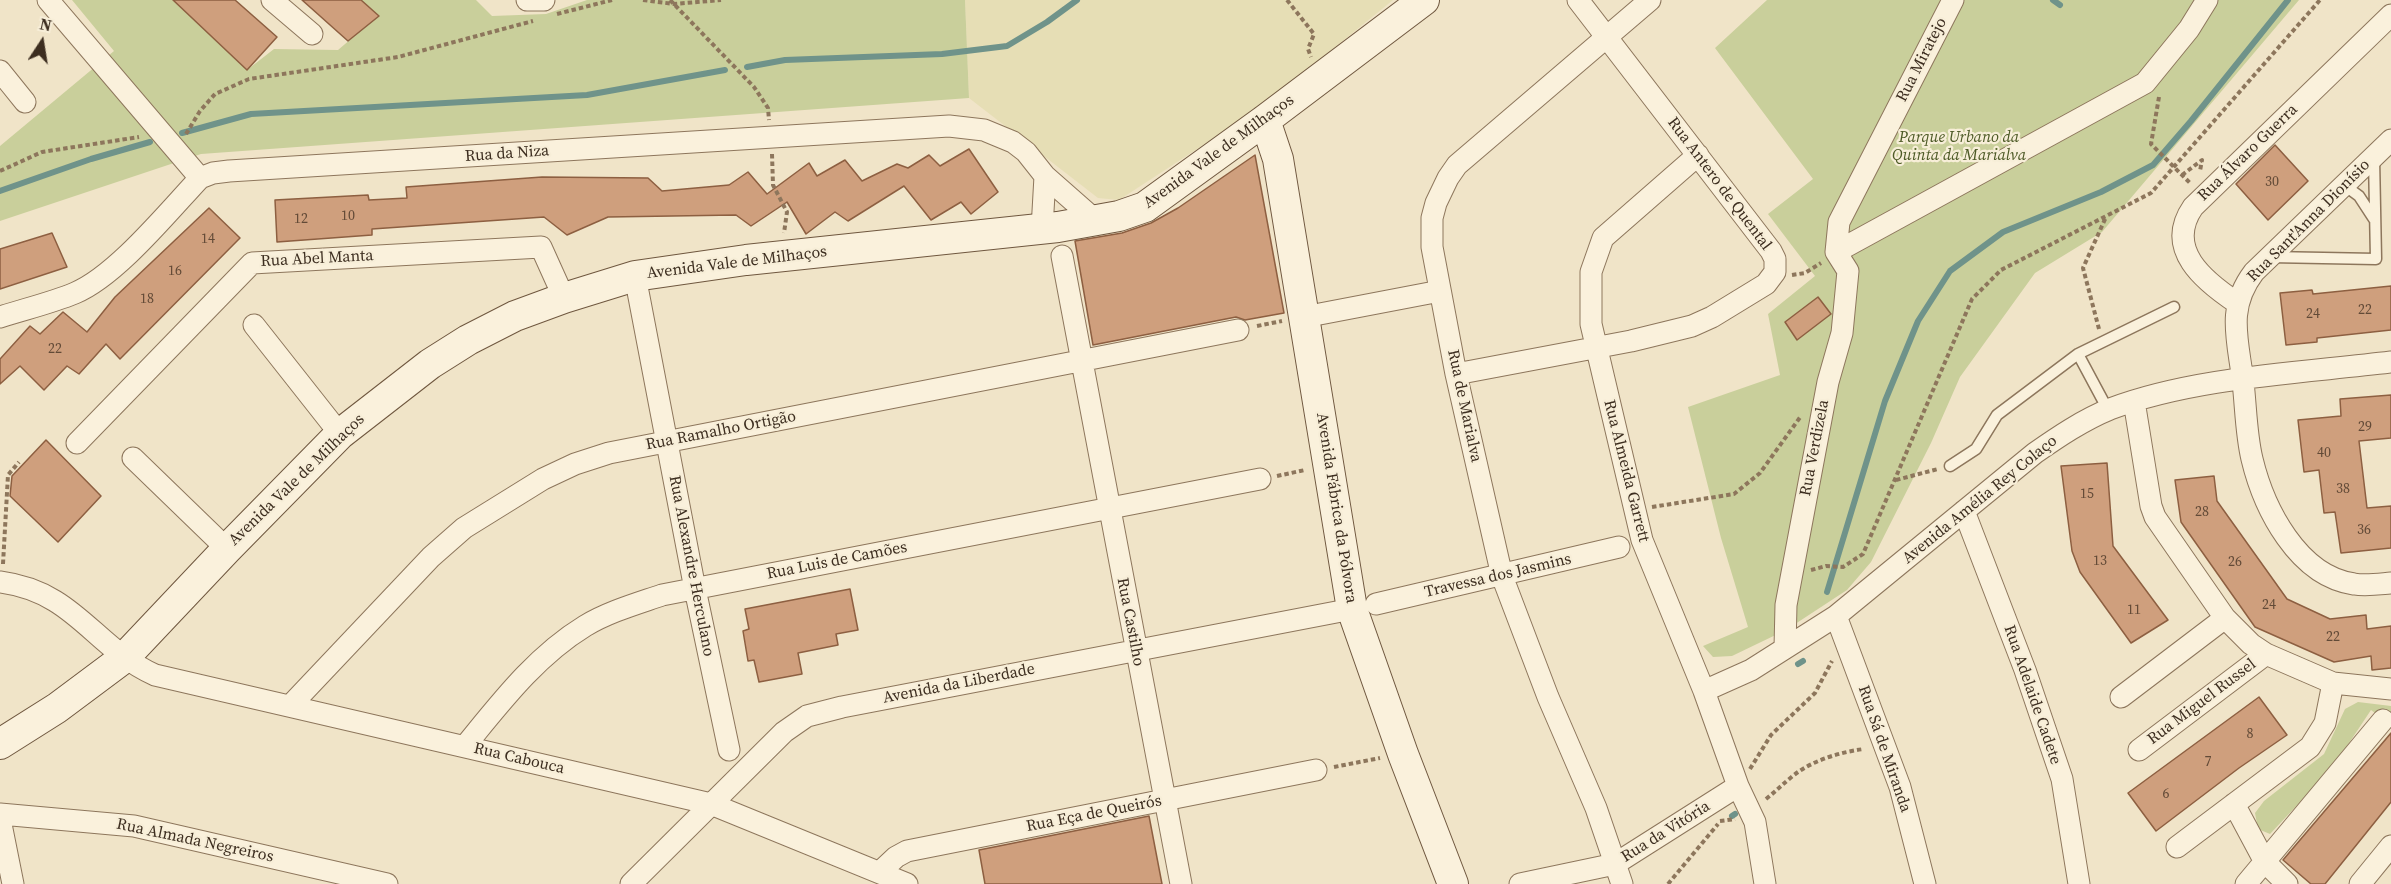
<!DOCTYPE html>
<html>
<head>
<meta charset="utf-8">
<style>
	body { margin:0 }
	#map { position:relative; width:2391px; height:884px; overflow:hidden; background:#f0e4c8; font-family:"Source Serif 4",serif }
	canvas { display:block }
	.north { position:absolute; left:12px; top:12px; width:60px; height:60px; -webkit-text-stroke:4px #f7eed8; paint-order:stroke; rotate:12deg; font-size:16px; font-weight:700; line-height:24px; text-align:center; color:#3d2e20 }
	.north::after { content:''; display:block; margin:auto; width:21px; height:27px; background:#3d2e20; clip-path:polygon(50% 0,100% 100%,50% 72%,0 100%) }
</style>
</head>
<body>
<div id="map">
<canvas width="2391" height="884"></canvas>
<div class="north">N</div>
</div>
<script>
const c = document.querySelector('canvas').getContext('2d');
c.lineJoin = 'round';
function paint(path, color) { c.fillStyle = color; c.fill(path, 'evenodd'); }
function stroke(path, color, width, dash) { c.strokeStyle = color; c.lineWidth = width; c.lineCap = dash ? 'butt' : 'round'; c.setLineDash(dash || []); c.stroke(path); }
function write(font, color, halo, rows, align = 'center') {
  c.font = font + ' "Source Serif 4",serif'; c.lineWidth = 4.5; c.setLineDash([]); c.textBaseline = 'middle'; c.strokeStyle = halo; c.fillStyle = color; for (const [text, x, y, turn = 0] of rows) {
    c.save(); c.translate(x, y); c.rotate((+turn || 0) * Math.PI / 180); c.textAlign = isNaN(turn) ? turn : align; if (halo) c.strokeText(text, 0, 0); c.fillText(text, 0, 0); c.restore();
  }
}
const farmland = new Path2D(`
	M965,0H1393L1263,106L1119,200L1098,198L969,98Z`);
const green = new Path2D(`
	M72,0H173L247,70L274,49L338,50L378,16L361,0H476L492,16L546,14L587,0H965L969,98L201,154L0,221V146L114,51Z
	M1767,0H2299L2102,232L2035,273L1960,377L1931,443L1871,562L1847,590L1786,630L1732,656L1713,657L1703,646L1748,627L1721,538L1688,407L1780,375L1768,314L1815,276L1768,214L1813,179L1715,48Z
	M2358,702L2391,706V725L2371,710L2333,767L2270,834L2258,829L2255,813L2264,801L2324,754L2345,709Z`);
const stream = new Path2D(`
	M2053,0L2060,5
	M747,67L785,60L942,54L1007,46L1047,22L1077,0
	M182,133L251,114L587,95L725,70
	M0,191L91,159L150,142
	M1827,592L1885,401L1918,321L1950,271L2003,232L2101,192L2153,165L2191,121L2288,0
	M1798,664L1803,661
	M1732,816L1735,814`);
const building = new Path2D(`
	M173,0H235L277,37L247,70Z
	M302,0H361L379,16L348,41Z
	M2275,145L2308,181L2268,220L2236,184Z
	M969,149L998,192L971,214L961,202L931,220L904,186L848,221L835,212L806,234L787,202L751,226L736,215L608,217L567,235L544,217L372,229V235L277,242L275,200L368,195L369,200L407,198L406,187L542,177L648,178L662,191L729,185L748,172L767,194L809,163L817,176L845,160L862,181L897,164L908,168L929,155L940,166Z
	M1255,155L1284,313L1245,320L1236,317L1093,345L1075,241L1122,233L1151,223L1178,208Z
	M209,208L240,238L120,359L106,344L79,374L67,366L44,390L20,366L0,384V359L30,326L40,334L63,312L87,332L115,297Z
	M52,233L67,267L0,289V249Z
	M2391,286V330L2317,338V342L2286,345L2280,293L2312,290L2313,294Z
	M1818,297L1831,314L1797,340L1785,322Z
	M2391,395V438L2359,441L2367,508L2391,506V548L2341,553L2335,512L2324,513L2319,470L2304,472L2298,420L2341,416L2340,399Z
	M46,440L101,496L58,542L10,496L12,476Z
	M2107,463L2113,546L2168,620L2131,643L2080,572L2072,551L2061,466Z
	M2214,476L2217,501L2287,599L2330,619L2366,615L2367,629L2391,626V668L2372,670L2371,656L2334,662L2255,627L2181,522L2175,480Z
	M850,589L858,630L836,634L838,645L798,653L802,674L759,682L754,660L748,661L743,631L749,629L745,609Z
	M2259,697L2287,735L2239,768L2156,831L2128,793Z
	M2391,733V802L2325,884H2311L2283,860Z
	M1149,816L1162,884H985L979,850Z`);
const path = new Path2D(`
	M643,0L674,4L721,0
	M670,0L754,87L768,108L769,120
	M1287,0L1314,34L1308,49L1311,57
	M557,14L612,0
	M2159,97L2151,144L2190,183
	M186,134L200,111L215,94L249,79L398,57L533,21
	M772,154L773,185L787,212L784,233
	M0,171L42,152L139,137
	M2182,175L2202,160L2200,171
	M1792,275L1805,273L1821,263
	M1257,326L1282,321
	M2099,329L2083,268L2106,217
	M1277,476L1305,470
	M1896,480L1938,469
	M1652,507L1734,494L1760,473L1801,416
	M3,564L8,475L19,462
	M1811,570L1826,566L1843,567L1863,554L1972,299L2001,270L2151,193L2320,0
	M1334,767L1380,758
	M1750,769L1771,735L1815,693L1832,661
	M1766,799C1776,791 1784,783 1794,775C1813,760 1841,752 1864,749
	M1720,821L1735,819
	M1668,884L1718,824`);
const lane = new Path2D(`
	M2344,185L2359,196L2374,219
	M2270,257L2376,259L2374,158
	M2078,354L2108,410
	M1950,466L1976,449L1997,415L2078,354L2174,307`);
const street = new Path2D(`
	M48,0L200,178
	M272,0L312,34
	M527,0H544
	M0,71L25,102
	M2391,140L2254,272C2226,309 2238,339 2243,382C2246,408 2246,434 2252,459C2264,509 2298,576 2354,584C2366,586 2379,584 2391,583
	M1698,155L1603,238L1591,272V324L1642,540L1704,691L1738,786L1755,822L1765,884
	M1042,229L1045,176
	M1836,252L2145,83L2189,29L2207,0
	M1836,252L1839,222L1953,0
	M1062,256L1181,884
	M635,276L695,589L729,750
	M2237,303C2204,281 2164,249 2193,207L2391,15
	M0,317C25,309 51,303 75,293C116,276 168,212 200,178L213,173L229,171L949,126L984,130L1013,142L1026,152L1045,176L1095,220
	M1304,317L1440,291
	M254,325L340,434
	M1456,374L1631,341L1692,326L1712,317L1766,284L1775,272V259L1771,251L1578,0
	M2134,401L2151,506L2155,517L2225,618L2251,644L2266,654L2333,683L2391,689
	M77,443L252,263L541,247L564,298
	M133,458L227,549
	M1964,511L2025,670L2062,779L2079,884
	M0,582C76,592 93,647 155,675L711,804L907,884
	M1376,604L1619,547
	M1836,616L1900,787L1925,884
	M1785,648L1786,605L1828,382L1842,333L1848,271L1836,252
	M1704,691L1751,670L1836,616L2035,453C2058,437 2083,420 2110,409C2194,377 2301,373 2391,362
	M2121,697L2225,618
	M290,706L431,557L464,528L543,479L575,464L609,453L1238,330
	M465,746C501,702 536,656 585,626C608,612 636,604 662,595L1260,479
	M2139,750L2266,654
	M2234,804L2265,862L2287,884
	M0,814L134,826L387,884
	M0,819L13,884
	M2177,847L2310,747L2325,723L2333,683
	M880,872L896,857L907,851L1316,770
	M631,884L784,732L807,716L842,707L1352,609
	M1520,884L1615,864L1738,786
	M1622,884L1596,808L1548,697L1502,576L1456,374L1432,247V218L1436,203L1448,178L1457,165L1650,0
	M2246,884L2383,720
	M2360,884L2391,846`);
const secondary = new Path2D(`
	M1265,120L1278,159L1352,609L1403,754L1453,884
	M0,744L57,708L124,658L227,549L340,434L430,364L468,340L515,316L564,298L635,276L746,260L1058,227L1119,216L1145,207L1265,120L1424,0`);
const numberNames = [
	["30",2272,182],
	["10",348,216],
	["12",301,219],
	["14",208,239],
	["16",175,271],
	["18",147,299],
	["22",2365,310],
	["24",2313,314],
	["22",55,349],
	["29",2365,427],
	["40",2324,453],
	["38",2343,489],
	["15",2087,494],
	["28",2202,512],
	["36",2364,530],
	["13",2100,561],
	["26",2235,562],
	["24",2269,605],
	["11",2134,610],
	["22",2333,637],
	["8",2250,734],
	["7",2208,762],
	["6",2166,794]
];
const streetNames = [
	["Rua Miratejo",1922,60,-63],
	["Avenida Vale de Milhaços",1219,152,-36],
	["Rua Álvaro Guerra",2248,153,-44],
	["Rua da Niza",507,154,-4],
	["Rua Antero de Quental",1719,184,53],
	["Rua Sant'Anna Dionísio",2309,221,-45],
	["Rua Abel Manta",317,259,-3],
	["Avenida Vale de Milhaços",737,263,-7],
	["Rua de Marialva",1464,406,78],
	["Rua Ramalho Ortigão",721,431,-11],
	["Rua Verdizela",1815,448,-79],
	["Rua Almeida Garrett",1626,471,76],
	["Avenida Vale de Milhaços",297,480,-44],
	["Avenida Amélia Rey Colaço",1980,500,-39],
	["Avenida Fábrica da Pólvora",1336,508,81],
	["Rua Luis de Camões",837,561,-11],
	["Rua Alexandre Herculano",691,566,79],
	["Travessa dos Jasmins",1498,576,-13],
	["Rua Castilho",1130,622,79],
	["Avenida da Liberdade",959,684,-11],
	["Rua Adelaide Cadete",2032,695,71],
	["Rua Miguel Russel",2202,702,-37],
	["Rua Sá de Miranda",1884,749,71],
	["Rua Cabouca",519,759,13],
	["Rua Eça de Queirós",1094,814,-11],
	["Rua da Vitória",1666,832,-32],
	["Rua Almada Negreiros",195,841,12]
];
const parkNames = [
	["Parque Urbano da",1959,138],
	["Quinta da Marialva",1959,156]
];
paint(farmland, '#e6deb5');
paint(green, '#c9cf9b');
stroke(stream, '#6f938a', 6);
paint(building, '#cf9f7d');
stroke(building, '#8d5f41', 1.5);
stroke(lane, '#8d765c', 13);
stroke(street, '#8d765c', 23);
stroke(secondary, '#6f573f', 32);
stroke(path, '#8d765c', 4, [4.5, 3]);
stroke(lane, '#faf1dc', 10);
stroke(street, '#faf1dc', 21);
stroke(secondary, '#faf1dc', 30);
write('14px', '#624a37', null, numberNames);
write('16px', '#3d2e20', '#f7eed8', streetNames);
write('italic 16px', '#4d5a26', '#f7eed8', parkNames);
</script>
</body>
</html>
